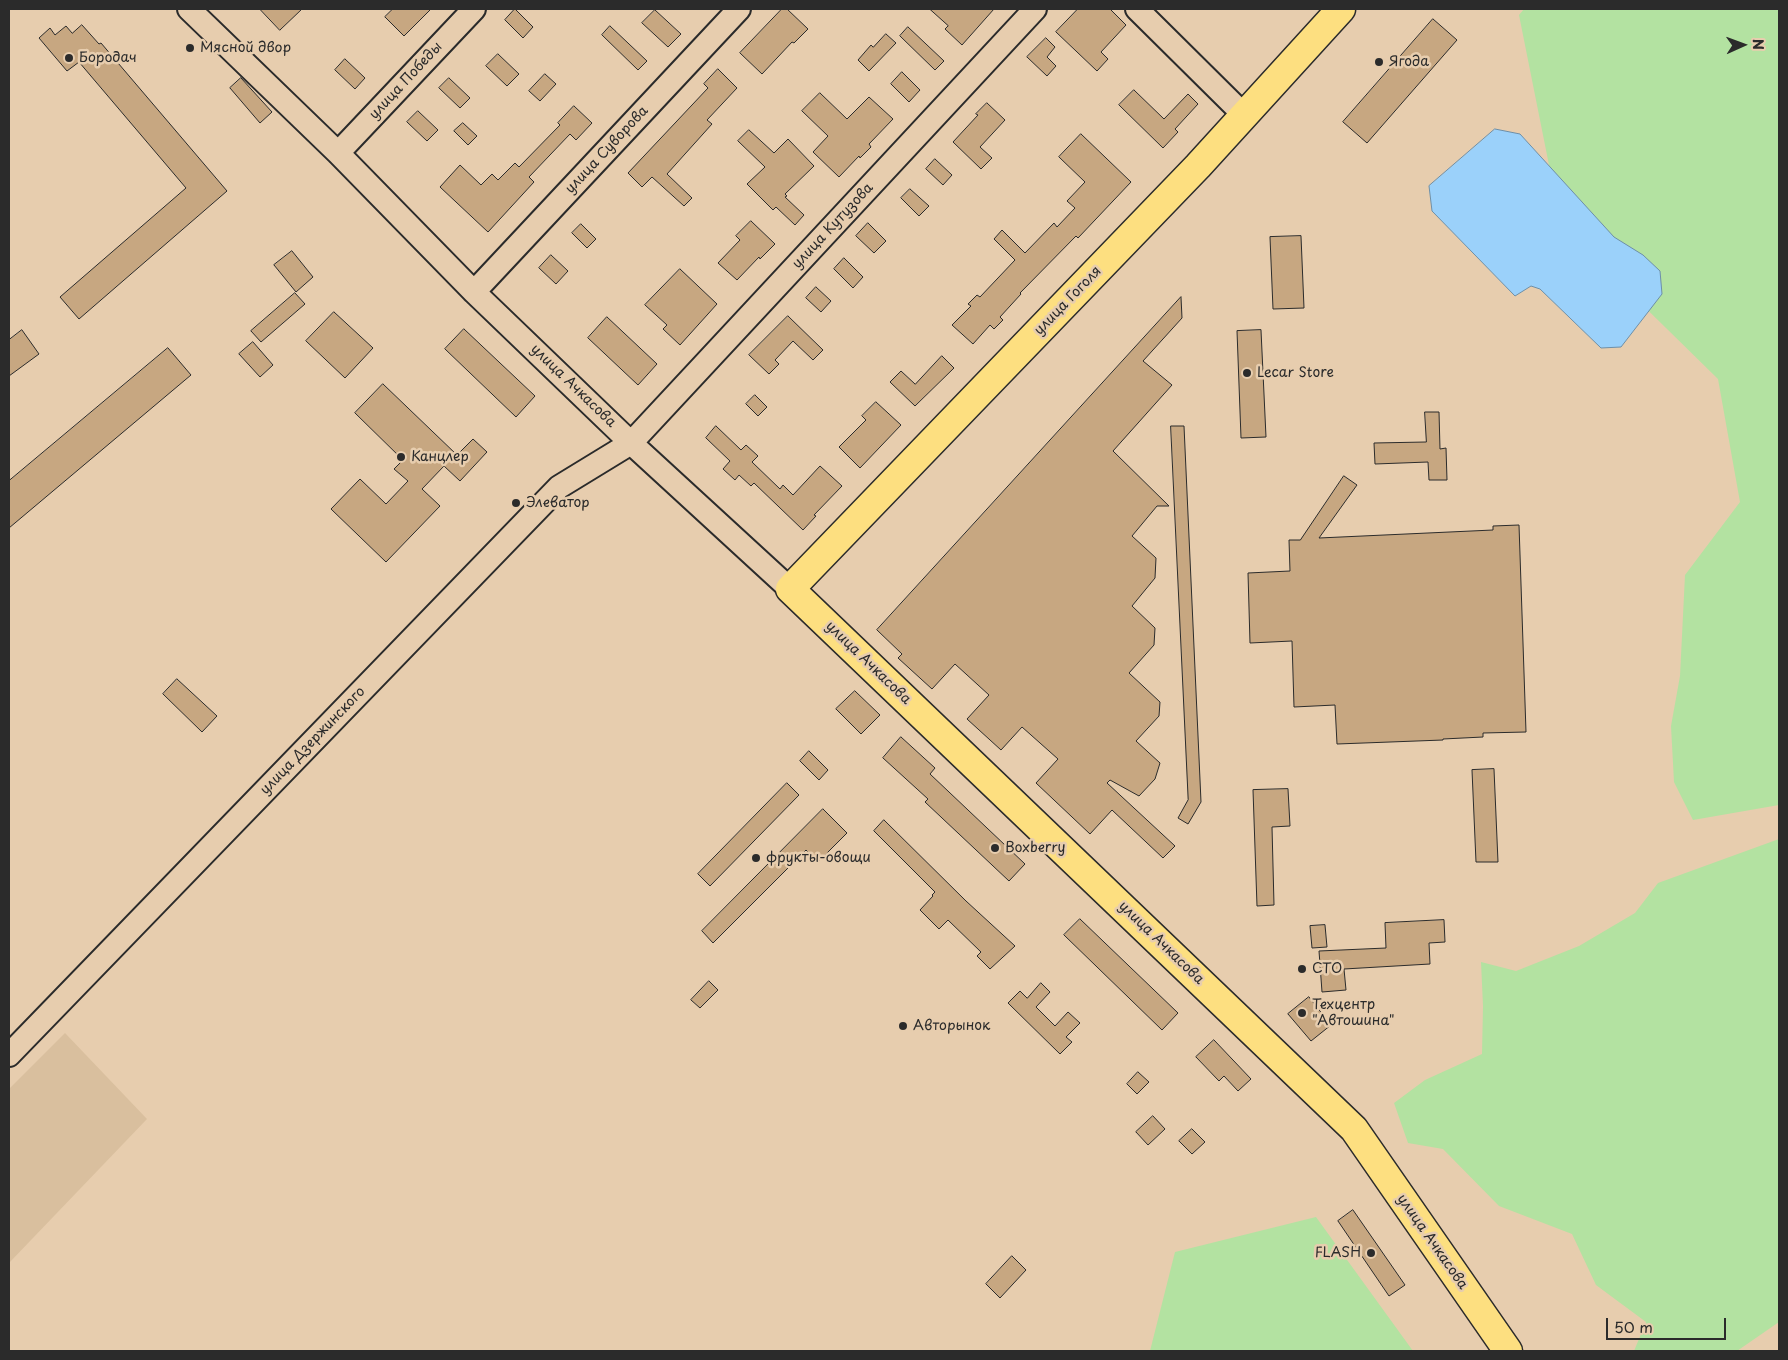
<!DOCTYPE html>
<html>
<head>
<meta charset="utf-8">
<style>
	body { margin:0 }
	#map { position:relative; width:1788px; height:1360px; overflow:hidden; background:#e7cdae; font-family:"Playpen Sans",sans-serif }
	canvas { display:block }
	.frame { position:absolute; inset:0; border:10px solid #2b2b2b; pointer-events:none }
	.north { position:absolute; left:1718px; top:20px; width:50px; height:50px; -webkit-text-stroke:4px #e7cdae; paint-order:stroke; rotate:88deg; font-size:14px; font-weight:700; line-height:20px; text-align:center; color:#2b2b2b }
	.north::after { content:''; display:block; margin:auto; width:18px; height:22px; background:#2b2b2b; clip-path:polygon(50% 0,100% 100%,50% 72%,0 100%) }
	.scale { position:absolute; left:1606px; top:1318px; width:120px; height:22px; box-sizing:border-box; border:2px solid #2b2b2b; border-top:0; padding-left:6px; font-size:15px; line-height:18px; white-space:nowrap; color:#2b2b2b; -webkit-text-stroke:4px #e7cdae; paint-order:stroke }
</style>
</head>
<body>
<div id="map">
<canvas width="1788" height="1360"></canvas>
<div class="frame"></div>
<div class="north">N</div>
<div class="scale">50 m</div>
</div>
<script>
const c = document.querySelector('canvas').getContext('2d');
c.lineJoin = 'round';
function paint(path, color) { c.fillStyle = color; c.fill(path, 'evenodd'); }
function stroke(path, color, width, dash) { c.strokeStyle = color; c.lineWidth = width; c.lineCap = dash ? 'butt' : 'round'; c.setLineDash(dash || []); c.stroke(path); }
function write(font, color, halo, rows, align = 'center') {
  c.font = font + ' "Playpen Sans",sans-serif'; c.lineWidth = 5; c.setLineDash([]); c.textBaseline = 'middle'; c.strokeStyle = halo; c.fillStyle = color; for (const [text, x, y, turn = 0] of rows) {
    c.save(); c.translate(x, y); c.rotate((+turn || 0) * Math.PI / 180); c.textAlign = isNaN(turn) ? turn : align; if (halo) c.strokeText(text, 0, 0); c.fillText(text, 0, 0); c.restore();
  }
}
const built = new Path2D(`
	M65,1033L147,1119L9,1263V1089Z`);
const green = new Path2D(`
	M1524,9H1779V805L1693,820L1674,782L1671,726L1680,676L1685,575L1740,502L1718,379L1561,225L1519,15Z
	M1779,839V1322L1737,1351H1634L1646,1322L1596,1285L1572,1234L1499,1206L1443,1149L1408,1143L1394,1103L1425,1080L1482,1054L1483,1006L1481,962L1516,971L1579,946L1635,913L1658,883Z
	M1316,1217L1413,1351H1150L1175,1252Z`);
const water = new Path2D(`
	M1495,129L1520,134L1614,237L1643,255L1660,271L1662,294L1621,347L1601,348L1540,289L1531,286L1515,296L1432,211L1429,186Z`);
const building = new Path2D(`
	M260,9H302L280,30Z
	M393,9H431L404,36L385,17Z
	M515,9L533,27L523,38L505,20Z
	M782,9H787L808,29L794,43L792,42L762,74L740,53Z
	M930,9H994L962,45L945,29L948,26Z
	M1078,9H1110L1126,25L1101,52L1108,59L1097,71L1056,32Z
	M655,10L681,34L668,47L642,23Z
	M1433,19L1457,40L1367,143L1343,122Z
	M82,25L99,44L101,43L227,191L79,319L60,297L186,188L79,62L67,71L39,38L50,28L55,35L66,26L72,33Z
	M610,26L647,61L638,70L602,35Z
	M908,27L944,61L935,70L900,36Z
	M886,34L896,43L869,71L858,60L871,45L873,47Z
	M1046,38L1055,47L1047,57L1056,66L1047,76L1027,57Z
	M498,54L519,74L507,86L486,66Z
	M345,59L365,78L355,89L335,70Z
	M718,69L737,88L707,120L712,124L667,174L692,198L684,206L652,177L642,187L628,173L708,88L704,84Z
	M902,72L920,90L909,102L891,84Z
	M545,74L556,84L540,101L529,91Z
	M241,78L272,112L260,123L230,88Z
	M449,78L470,98L460,108L439,88Z
	M1134,90L1164,119L1188,94L1198,104L1175,129L1178,132L1163,148L1119,105Z
	M820,93L847,119L869,97L893,119L869,144L871,147L860,158L859,156L839,177L813,152L828,136L802,111Z
	M987,103L1005,120L980,147L992,158L981,169L953,142L978,115L976,114Z
	M574,106L592,123L576,140L570,134L529,177L534,182L488,232L440,187L460,165L481,185L492,174L498,180L515,163L519,167L560,125L558,123Z
	M418,111L438,130L427,141L407,122Z
	M463,123L477,136L468,145L454,131Z
	M749,130L774,153L788,139L814,166L785,194L787,196L785,197L804,215L795,225L776,207L773,210L747,184L765,167L738,141Z
	M1081,134L1131,182L1078,238L1076,236L1020,293L1021,294L1000,317L1003,320L994,329L990,325L973,344L952,325L971,306L968,304L977,295L980,297L1015,260L994,239L1002,230L1025,253L1054,223L1057,227L1075,208L1067,201L1085,182L1059,157Z
	M935,159L952,175L943,185L926,169Z
	M910,189L929,206L919,216L901,198Z
	M751,221L775,244L760,259L759,257L737,280L718,263L740,240L736,236Z
	M868,223L886,241L874,253L856,236Z
	M581,224L596,239L587,248L572,233Z
	M1301,236L1304,308L1273,309L1270,237Z
	M292,251L313,277L296,292L274,265Z
	M551,255L568,271L556,284L539,268Z
	M844,258L863,277L853,288L834,269Z
	M680,269L717,304L680,345L663,329L667,325L645,305Z
	M816,287L831,301L821,312L806,298Z
	M295,293L305,304L261,342L251,331Z
	M1181,297L1182,318L1143,361L1172,385L1113,451L1169,506H1157L1132,536L1156,558L1155,578L1132,606L1155,628L1154,645L1129,673L1160,702L1159,716L1136,741L1160,763L1155,779L1139,796L1110,780L1107,783L1175,846L1163,858L1112,810L1090,834L1036,783L1058,759L1022,727L1001,750L967,719L989,695L955,664L932,689L898,658L902,654L877,630Z
	M334,312L373,348L345,378L306,341Z
	M788,316L823,350L813,360L793,341L775,360L779,364L769,374L749,355Z
	M607,317L657,364L638,385L588,338Z
	M464,329L535,396L516,417L445,349Z
	M22,330L39,354L9,376V340Z
	M1261,330L1266,437L1241,438L1237,331Z
	M253,342L273,365L260,377L239,354Z
	M168,348L191,375L9,528V481Z
	M942,356L954,368L915,406L890,382L901,371L915,384Z
	M383,384L457,455L473,439L487,452L460,481L444,466L422,489L440,506L386,562L331,509L360,479L386,504L408,481L394,469L403,460L355,413Z
	M755,395L767,407L758,416L746,404Z
	M876,402L901,425L860,468L839,447L866,420L862,416Z
	M1425,412H1439L1440,449L1446,448L1447,480H1429L1428,462L1375,464L1374,443L1426,442Z
	M716,426L741,450L746,445L758,456L752,462L780,489L783,485L793,495L820,466L842,486L814,515L816,516L803,530L754,483L751,486L739,475L735,480L723,469L730,461L706,438Z
	M1171,426H1184L1201,802L1188,824L1178,818L1188,800Z
	M1344,476L1357,485L1319,538L1493,530V526L1519,525L1526,732L1483,733V737L1443,739V740L1337,744L1335,705L1294,707L1292,641L1250,643L1248,573L1290,571L1289,540H1300Z
	M177,679L217,716L202,732L163,694Z
	M855,691L880,715L861,734L836,709Z
	M901,737L935,768L930,774L1025,864L1009,881L925,802L928,799L883,758Z
	M809,751L828,770L819,780L800,761Z
	M1494,769L1498,862H1476L1472,770Z
	M787,783L799,795L710,886L698,874Z
	M1288,789L1290,826L1272,827L1274,905L1257,906L1253,790Z
	M823,809L847,833L818,862L806,850L713,943L702,931Z
	M884,820L966,901L1015,946L990,969L977,956L981,952L948,920L939,929L920,910L933,896L932,895L935,892L874,831Z
	M1080,919L1178,1013L1162,1030L1064,935Z
	M1444,920L1445,942L1429,943L1430,964L1344,969L1346,990L1322,992L1319,951L1386,948L1385,923Z
	M1325,925L1327,947L1312,948L1310,926Z
	M709,981L718,990L700,1008L691,1000Z
	M1041,983L1050,992L1036,1007L1055,1026L1068,1012L1080,1023L1066,1037L1072,1042L1060,1054L1008,1003L1020,991L1027,998Z
	M1309,997L1331,1025L1311,1041L1288,1014Z
	M1214,1040L1251,1079L1238,1091L1224,1076L1219,1081L1196,1057Z
	M1138,1072L1149,1082L1137,1094L1127,1084Z
	M1153,1116L1165,1129L1148,1145L1136,1132Z
	M1192,1129L1205,1142L1192,1154L1179,1141Z
	M1353,1210L1405,1285L1389,1296L1338,1221Z
	M1012,1256L1026,1270L1000,1298L986,1284Z`);
const minor = new Path2D(`
	M189,9L338,153L474,292L631,443L790,589
	M1137,9L1245,116
	M338,153L474,9
	M474,292L739,9
	M9,1055L559,487L631,443L1035,9`);
const major = new Path2D(`
	M1341,9L1198,166L790,589L1354,1129L1508,1351`);
const markers = [
	[190,48,5,"#2b2b2b"],
	[69,58,5,"#2b2b2b"],
	[1379,62,5,"#2b2b2b"],
	[1247,373,5,"#2b2b2b"],
	[401,457,5,"#2b2b2b"],
	[516,503,5,"#2b2b2b"],
	[995,848,5,"#2b2b2b"],
	[756,858,5,"#2b2b2b"],
	[1302,969,5,"#2b2b2b"],
	[1302,1013,5,"#2b2b2b"],
	[903,1026,5,"#2b2b2b"],
	[1371,1253,5,"#2b2b2b"]
];
const poiNames = [
	["Мясной двор",200,48],
	["Бородач",79,58],
	["Ягода",1389,62],
	["Lecar Store",1257,373],
	["Канцлер",411,457],
	["Элеватор",526,503],
	["Boxberry",1005,848],
	["фрукты-овощи",766,858],
	["СТО",1312,969],
	["Техцентр",1312,1005],
	["\"Автошина\"",1312,1021],
	["Авторынок",913,1026],
	["FLASH",1361,1253,"right"]
];
const streetNames = [
	["улица Победы",406,81,-47],
	["улица Суворова",607,150,-47],
	["улица Кутузова",833,226,-47],
	["улица Гоголя",1068,301,-46],
	["улица Ачкасова",573,386,44],
	["улица Ачкасова",868,663,44],
	["улица Дзержинского",313,741,-46],
	["улица Ачкасова",1161,943,44],
	["улица Ачкасова",1432,1242,55]
];
paint(built, '#d9bf9e');
paint(green, '#b3e2a1');
paint(water, '#9bd1fa');
stroke(water, '#6e8fa7', 1);
paint(building, '#c7a781');
stroke(building, '#2b2b2b', 1);
stroke(minor, '#2b2b2b', 26);
stroke(major, '#2b2b2b', 31);
stroke(minor, '#e7cdae', 22);
stroke(major, '#fddf80', 28);
for (const [x, y, r, color] of markers) { const dot = new Path2D(); dot.arc(x, y, r, 0, 2 * Math.PI); c.fillStyle = color; c.fill(dot); stroke(dot, '#e7cdae', 2); }
write('14px', '#2b2b2b', '#e7cdae', poiNames, 'left');
write('14px', '#2b2b2b', '#e7cdae', streetNames);
</script>
</body>
</html>
